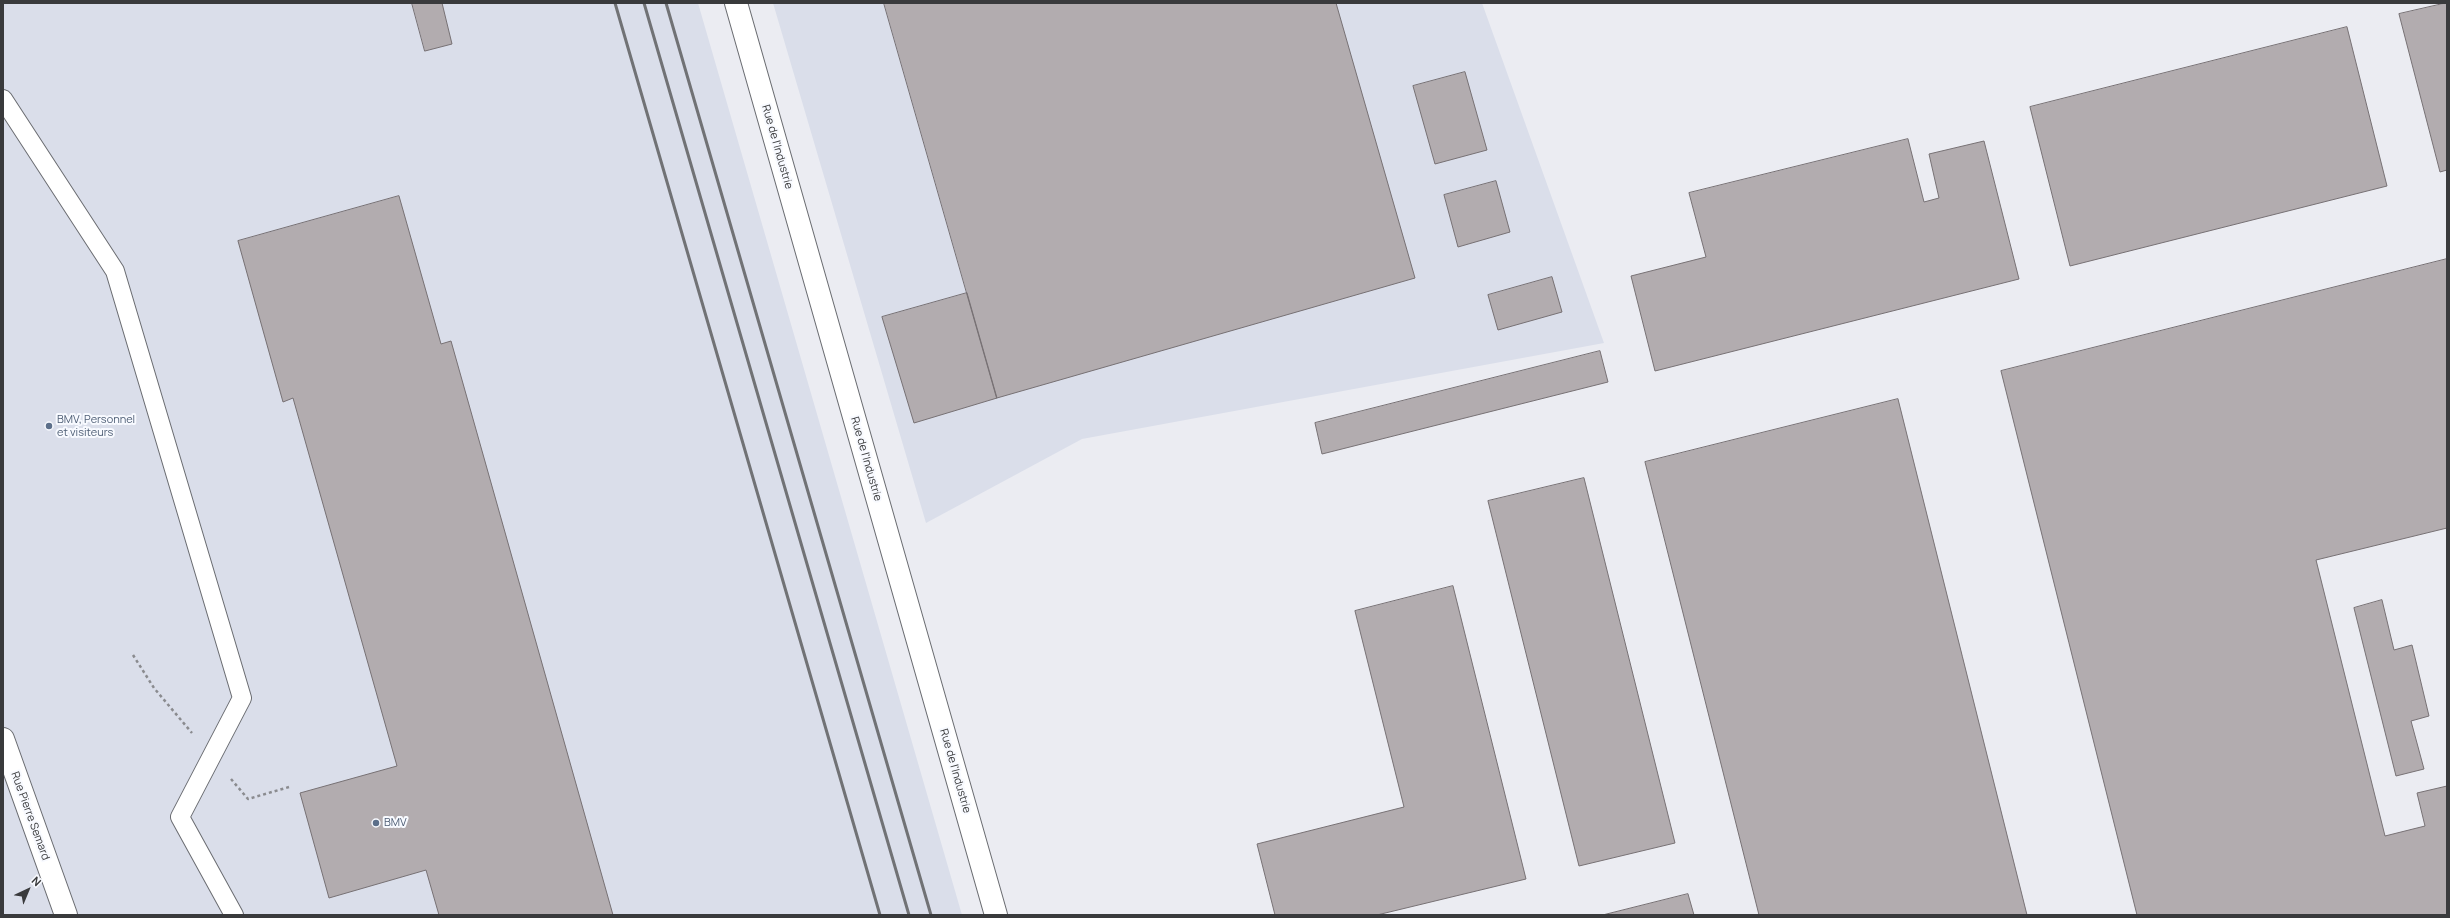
<!DOCTYPE html>
<html>
<head>
<meta charset="utf-8">
<style>
	body { margin:0 }
	#map { position:relative; width:2450px; height:918px; overflow:hidden; background:#ebecf2; font-family:Manrope,sans-serif }
	canvas { display:block }
	.frame { position:absolute; inset:0; border:4px solid #393a3c; pointer-events:none }
	.north { position:absolute; left:8px; top:870px; width:40px; height:40px; -webkit-text-stroke:3px #f8faff; paint-order:stroke; rotate:44deg; font-size:11px; font-weight:700; line-height:16px; text-align:center; color:#393a3c }
	.north::after { content:''; display:block; margin:auto; width:14px; height:18px; background:#393a3c; clip-path:polygon(50% 0,100% 100%,50% 72%,0 100%) }
</style>
</head>
<body>
<div id="map">
<canvas width="2450" height="918"></canvas>
<div class="frame"></div>
<div class="north">N</div>
</div>
<script>
const c = document.querySelector('canvas').getContext('2d');
c.lineJoin = 'round';
function paint(path, color) { c.fillStyle = color; c.fill(path, 'evenodd'); }
function stroke(path, color, width, dash) { c.strokeStyle = color; c.lineWidth = width; c.lineCap = dash ? 'butt' : 'round'; c.setLineDash(dash || []); c.stroke(path); }
function write(font, color, halo, rows, align = 'center') {
  c.font = font + ' Manrope,sans-serif'; c.lineWidth = 4; c.setLineDash([]); c.textBaseline = 'middle'; c.strokeStyle = halo; c.fillStyle = color; for (const [text, x, y, turn = 0] of rows) {
    c.save(); c.translate(x, y); c.rotate((+turn || 0) * Math.PI / 180); c.textAlign = isNaN(turn) ? turn : align; if (halo) c.strokeText(text, 0, 0); c.fillText(text, 0, 0); c.restore();
  }
}
const built = new Path2D(`
	M3,3H698L962,915H3Z
	M773,3H1482L1604,343L1082,439L926,523Z`);
const building = new Path2D(`
	M412,3H442L452,44L425,51Z
	M884,3H1336L1415,278L997,398Z
	M2447,3V170L2440,172L2399,14Z
	M2347,27L2387,186L2070,266L2030,107Z
	M1465,72L1487,150L1435,164L1413,86Z
	M1908,139L1924,202L1939,198L1929,154L1984,141L2019,279L1655,371L1631,276L1706,257L1689,193Z
	M1496,181L1510,232L1458,247L1444,195Z
	M399,196L441,344L451,341L613,915H439L426,870L329,898L300,793L397,766L293,398L283,402L238,241Z
	M2447,259V528L2316,560L2385,836L2425,826L2417,793L2447,786V915H2137L2001,371Z
	M1552,277L1562,312L1498,330L1488,295Z
	M967,293L997,398L914,423L882,317Z
	M1600,351L1608,382L1322,454L1315,423Z
	M1898,399L2027,915H1759L1645,462Z
	M1584,478L1675,843L1579,866L1488,501Z
	M1453,586L1526,879L1377,915H1275L1257,844L1404,807L1355,611Z
	M2382,600L2394,650L2412,645L2429,716L2411,721L2424,769L2396,776L2354,608Z
	M1688,894L1694,915H1603Z`);
const path = new Path2D(`
	M133,655L154,688L192,733
	M231,779L248,799L289,787`);
const lane = new Path2D(`
	M3,99L115,271L242,698L180,817L234,915`);
const street = new Path2D(`
	M736,3L996,915
	M3,739L66,915`);
const rail = new Path2D(`
	M615,3L880,915
	M644,3L909,915
	M666,3L931,915`);
const markers = [
	[49,426,4,"#5c6f8a"],
	[376,823,4,"#5c6f8a"]
];
const streetNames = [
	["Rue de l'Industrie",777,147,74],
	["Rue de l'Industrie",866,459,74],
	["Rue de l'Industrie",955,771,74],
	["Rue Pierre Semard",30,816,70]
];
const serviceNames = [
	["BMV, Personnel",57,420],
	["et visiteurs",57,433],
	["BMV",384,823]
];
paint(built, '#dadeea');
paint(building, '#b2acaf');
stroke(building, '#777174', 1);
stroke(lane, '#6a6c71', 20);
stroke(street, '#6a6c71', 24);
stroke(path, '#8a8b8f', 2.5, [3, 3]);
stroke(lane, '#fff', 18);
stroke(street, '#fff', 22);
stroke(rail, '#717275', 3);
for (const [x, y, r, color] of markers) { const dot = new Path2D(); dot.arc(x, y, r, 0, 2 * Math.PI); c.fillStyle = color; c.fill(dot); stroke(dot, '#f8faff', 1.5); }
write('11px', '#393a3c', '#f8faff', streetNames);
write('11px', '#4e5e75', '#f8faff', serviceNames, 'left');
</script>
</body>
</html>
